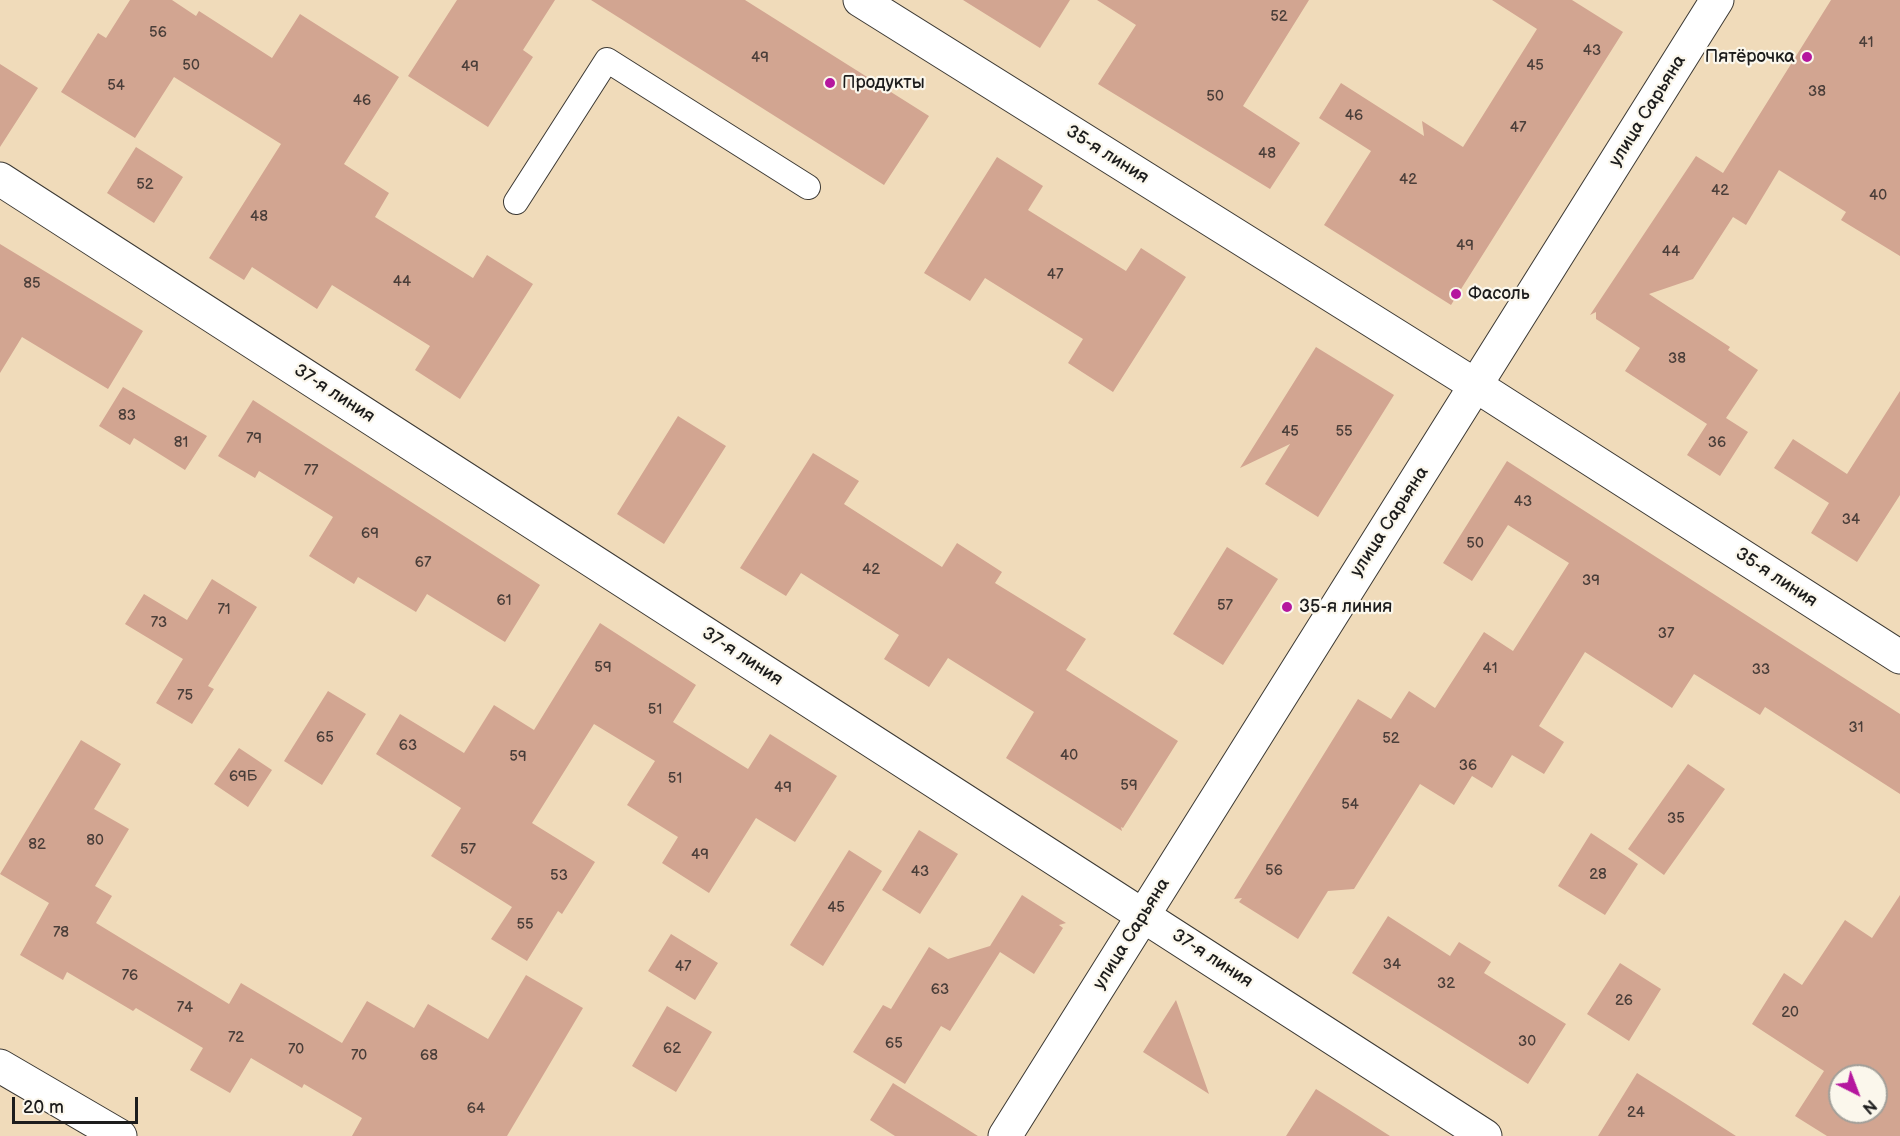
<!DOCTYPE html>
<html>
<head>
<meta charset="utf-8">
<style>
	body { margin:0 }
	#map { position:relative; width:1900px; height:1136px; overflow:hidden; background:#f0dbba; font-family:"Balsamiq Sans",sans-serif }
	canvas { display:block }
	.north { position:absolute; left:1828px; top:1064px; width:60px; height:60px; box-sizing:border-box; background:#fbf7ec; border:2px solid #a29f99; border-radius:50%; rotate:138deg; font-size:16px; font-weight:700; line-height:24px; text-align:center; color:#1c1c1c }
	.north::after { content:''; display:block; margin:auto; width:21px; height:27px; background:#b5179e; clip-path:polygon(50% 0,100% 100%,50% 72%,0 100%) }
	.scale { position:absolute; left:12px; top:1097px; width:126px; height:27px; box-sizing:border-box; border:3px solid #1c1c1c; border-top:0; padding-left:8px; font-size:18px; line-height:21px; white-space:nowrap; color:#1c1c1c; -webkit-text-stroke:4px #fbf7ec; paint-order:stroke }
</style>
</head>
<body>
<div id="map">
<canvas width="1900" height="1136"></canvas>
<div class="north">N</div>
<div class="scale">20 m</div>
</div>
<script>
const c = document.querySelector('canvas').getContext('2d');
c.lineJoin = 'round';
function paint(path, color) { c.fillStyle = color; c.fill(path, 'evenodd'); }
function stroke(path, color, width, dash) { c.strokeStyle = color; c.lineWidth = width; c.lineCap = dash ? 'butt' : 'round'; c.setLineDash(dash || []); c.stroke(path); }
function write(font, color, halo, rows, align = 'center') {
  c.font = font + ' "Balsamiq Sans",sans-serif'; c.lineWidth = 4.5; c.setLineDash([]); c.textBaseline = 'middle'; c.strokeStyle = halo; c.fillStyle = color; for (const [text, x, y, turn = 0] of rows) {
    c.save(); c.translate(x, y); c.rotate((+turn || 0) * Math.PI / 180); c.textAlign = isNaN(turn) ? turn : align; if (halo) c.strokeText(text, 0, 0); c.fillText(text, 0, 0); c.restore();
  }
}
const building = new Path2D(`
	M130,0H172L196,16L199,11L272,58L300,14L399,77L344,164L389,193L375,217L473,278L487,255L533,284L460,399L415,370L430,346L332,285L317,309L252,267L244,280L209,258L281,144L174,77L135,138L61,92L98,33L106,38Z
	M457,0H555L523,50L533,57L488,127L408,76Z
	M591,0H745L929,116L884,185Z
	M963,0H1070L1040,48Z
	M1097,0H1309L1243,106L1300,143L1270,189L1098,84L1136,25Z
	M1492,0H1572L1623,32L1451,305L1324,225L1371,151L1319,118L1341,83L1424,136L1422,121L1463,147L1537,29Z
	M1831,0H1900V256L1841,220L1846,212L1779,170L1746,225L1733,217L1693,279L1649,294L1730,347L1728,350L1758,370L1726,418L1748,432L1720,476L1687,455L1707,424L1625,371L1640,348L1596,319V312L1590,315L1696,156L1723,173Z
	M0,64L38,88L0,147Z
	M136,147L183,177L154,223L107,193Z
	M997,157L1043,186L1028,210L1126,271L1141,248L1186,277L1113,392L1068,363L1083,339L985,278L970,301L924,273Z
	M0,244L143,331L108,389L22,337L0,373Z
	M1316,347L1394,395L1318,517L1265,484L1290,444L1240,468Z
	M123,387L207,436L185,470L134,438L130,445L99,426Z
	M1900,391V495L1857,562L1811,533L1829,503L1774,468L1793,439L1847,474Z
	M253,400L540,585L505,642L427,594L416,612L358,577L354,584L309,556L333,517L259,471L255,478L218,456Z
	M678,416L726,446L664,544L617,514Z
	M813,453L859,481L844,504L942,567L957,543L1002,572L995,583L1086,639L1066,670L1178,741L1123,828L1121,827L1122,831L1006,758L1034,712L948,658L929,687L884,659L899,635L801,573L786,596L740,568Z
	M1507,461L1900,714V794L1765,707L1760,715L1694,674L1672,708L1585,652L1539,726L1564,742L1544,774L1512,755L1492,788L1472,776L1454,805L1420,784L1354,889L1328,891L1298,939L1239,902L1242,898L1234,899L1358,699L1391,719L1409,691L1435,708L1484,632L1513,651L1569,563L1508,525L1472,581L1443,563Z
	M1227,547L1278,579L1223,665L1173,634Z
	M212,579L257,607L208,686L214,689L192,724L156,703L183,659L125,624L144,594L187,620Z
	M600,623L696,685L673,722L748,769L770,734L837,776L795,842L756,818L709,893L662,863L678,837L627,805L655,761L594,724L532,823L595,862L562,914L558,911L527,961L491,939L512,907L431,856L461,808L376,754L400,714L464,753L494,705L534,730Z
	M328,691L366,714L322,785L284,761Z
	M81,740L121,764L94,809L129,829L95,886L112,896L96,923L229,1004L241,983L342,1043L367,1001L414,1028L428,1004L488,1039L526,975L583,1008L507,1136H352L362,1118L304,1084L302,1088L251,1058L230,1093L190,1070L203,1048L136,1008L133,1011L67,972L63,980L20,955L49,903L0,874Z
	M239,748L272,770L248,807L214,784Z
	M1688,764L1725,789L1664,875L1628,849Z
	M919,830L958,854L920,914L882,890Z
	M1591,833L1638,864L1605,915L1558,886Z
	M849,850L882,871L823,966L790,945Z
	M1022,895L1066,923L1059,925L1063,928L1034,974L1000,952L950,1031L941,1026L905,1084L853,1052L883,1005L891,1009L929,947L948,959L990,946Z
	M1900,895V1136H1827L1795,1116L1824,1071L1752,1024L1784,973L1802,985L1845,920L1872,938ZM1840,1076H1876V1112H1840Z
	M1388,916L1450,956L1459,942L1491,962L1484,973L1566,1024L1528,1084L1352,973Z
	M671,934L718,963L695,1000L648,971Z
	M1620,963L1661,989L1629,1041L1587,1014Z
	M1176,1000L1209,1094L1143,1052Z
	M667,1006L712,1032L676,1092L632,1066Z
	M1637,1073L1672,1095L1736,1136H1598Z
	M893,1083L978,1136H895L870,1120Z
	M1316,1089L1343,1106L1390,1136H1286Z`);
const service = new Path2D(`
	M516,202L607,60L808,187`);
const minor = new Path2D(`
	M860,0L1475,385
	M0,179L1485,1136
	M0,1066L120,1136`);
const tertiary = new Path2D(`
	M1475,385L1900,657`);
const secondary = new Path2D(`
	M1005,1136L1717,0`);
const markers = [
	[1807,57,6,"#b5179e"],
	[830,83,6,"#b5179e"],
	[1456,294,6,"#b5179e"],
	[1287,607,6,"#b5179e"]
];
const numberNames = [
	["52",1279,17],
	["56",158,33],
	["41",1866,43],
	["43",1592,51],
	["49",760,58],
	["50",191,66],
	["45",1535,66],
	["49",470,67],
	["54",116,86],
	["38",1817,92],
	["50",1215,97],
	["46",362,101],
	["46",1354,116],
	["47",1518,128],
	["48",1267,154],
	["42",1408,180],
	["52",145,185],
	["42",1720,191],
	["40",1878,196],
	["48",259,217],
	["49",1465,246],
	["44",1671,252],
	["47",1055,275],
	["44",402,282],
	["85",32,284],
	["38",1677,359],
	["83",127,416],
	["45",1290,432],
	["55",1344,432],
	["79",254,439],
	["81",181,443],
	["36",1717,443],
	["77",311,471],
	["43",1523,502],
	["34",1851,520],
	["69",370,534],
	["50",1475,544],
	["67",423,563],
	["42",871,570],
	["39",1591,581],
	["61",504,601],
	["57",1225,606],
	["71",224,610],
	["73",159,623],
	["37",1666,634],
	["59",603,668],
	["41",1490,669],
	["33",1761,670],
	["75",185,696],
	["51",655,710],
	["31",1856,728],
	["65",325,738],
	["52",1391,739],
	["63",408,746],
	["40",1069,756],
	["59",518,757],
	["36",1468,766],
	["69Б",243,777],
	["51",675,779],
	["59",1129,786],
	["49",783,788],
	["54",1350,805],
	["35",1676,819],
	["80",95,841],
	["82",37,845],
	["57",468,850],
	["49",700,855],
	["56",1274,871],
	["43",920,872],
	["28",1598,875],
	["53",559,876],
	["45",836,908],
	["55",525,925],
	["78",61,933],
	["34",1392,965],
	["47",683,967],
	["76",130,976],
	["32",1446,984],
	["63",940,990],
	["26",1624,1001],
	["74",185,1008],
	["20",1790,1013],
	["72",236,1038],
	["30",1527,1042],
	["65",894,1044],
	["62",672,1049],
	["70",296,1050],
	["70",359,1056],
	["68",429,1056],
	["64",476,1109],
	["24",1636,1113]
];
const poiNames = [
	["Пятёрочка",1795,57,"right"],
	["Продукты",842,83],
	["Фасоль",1468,294],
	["35-я линия",1299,607]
];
const streetNames = [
	["улица Сарьяна",1648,111,-58],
	["35-я линия",1107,155,32],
	["37-я линия",334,394,33],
	["улица Сарьяна",1390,522,-57],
	["35-я линия",1776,578,33],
	["37-я линия",742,657,33],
	["улица Сарьяна",1132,934,-58],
	["37-я линия",1212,959,33]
];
paint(building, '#d2a591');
stroke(service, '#3c3934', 26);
stroke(minor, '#3c3934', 35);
stroke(tertiary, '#3c3934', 35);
stroke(secondary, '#3c3934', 35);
stroke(service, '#fff', 24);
stroke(minor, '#fff', 33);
stroke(tertiary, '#fff', 33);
stroke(secondary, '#fff', 33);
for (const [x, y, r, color] of markers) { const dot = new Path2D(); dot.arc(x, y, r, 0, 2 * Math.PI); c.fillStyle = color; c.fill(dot); stroke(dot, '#fbf7ec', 2); }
write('15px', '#4a3e39', null, numberNames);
write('18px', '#1c1c1c', '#fbf7ec', poiNames, 'left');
write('18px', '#1c1c1c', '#fbf7ec', streetNames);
</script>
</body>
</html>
